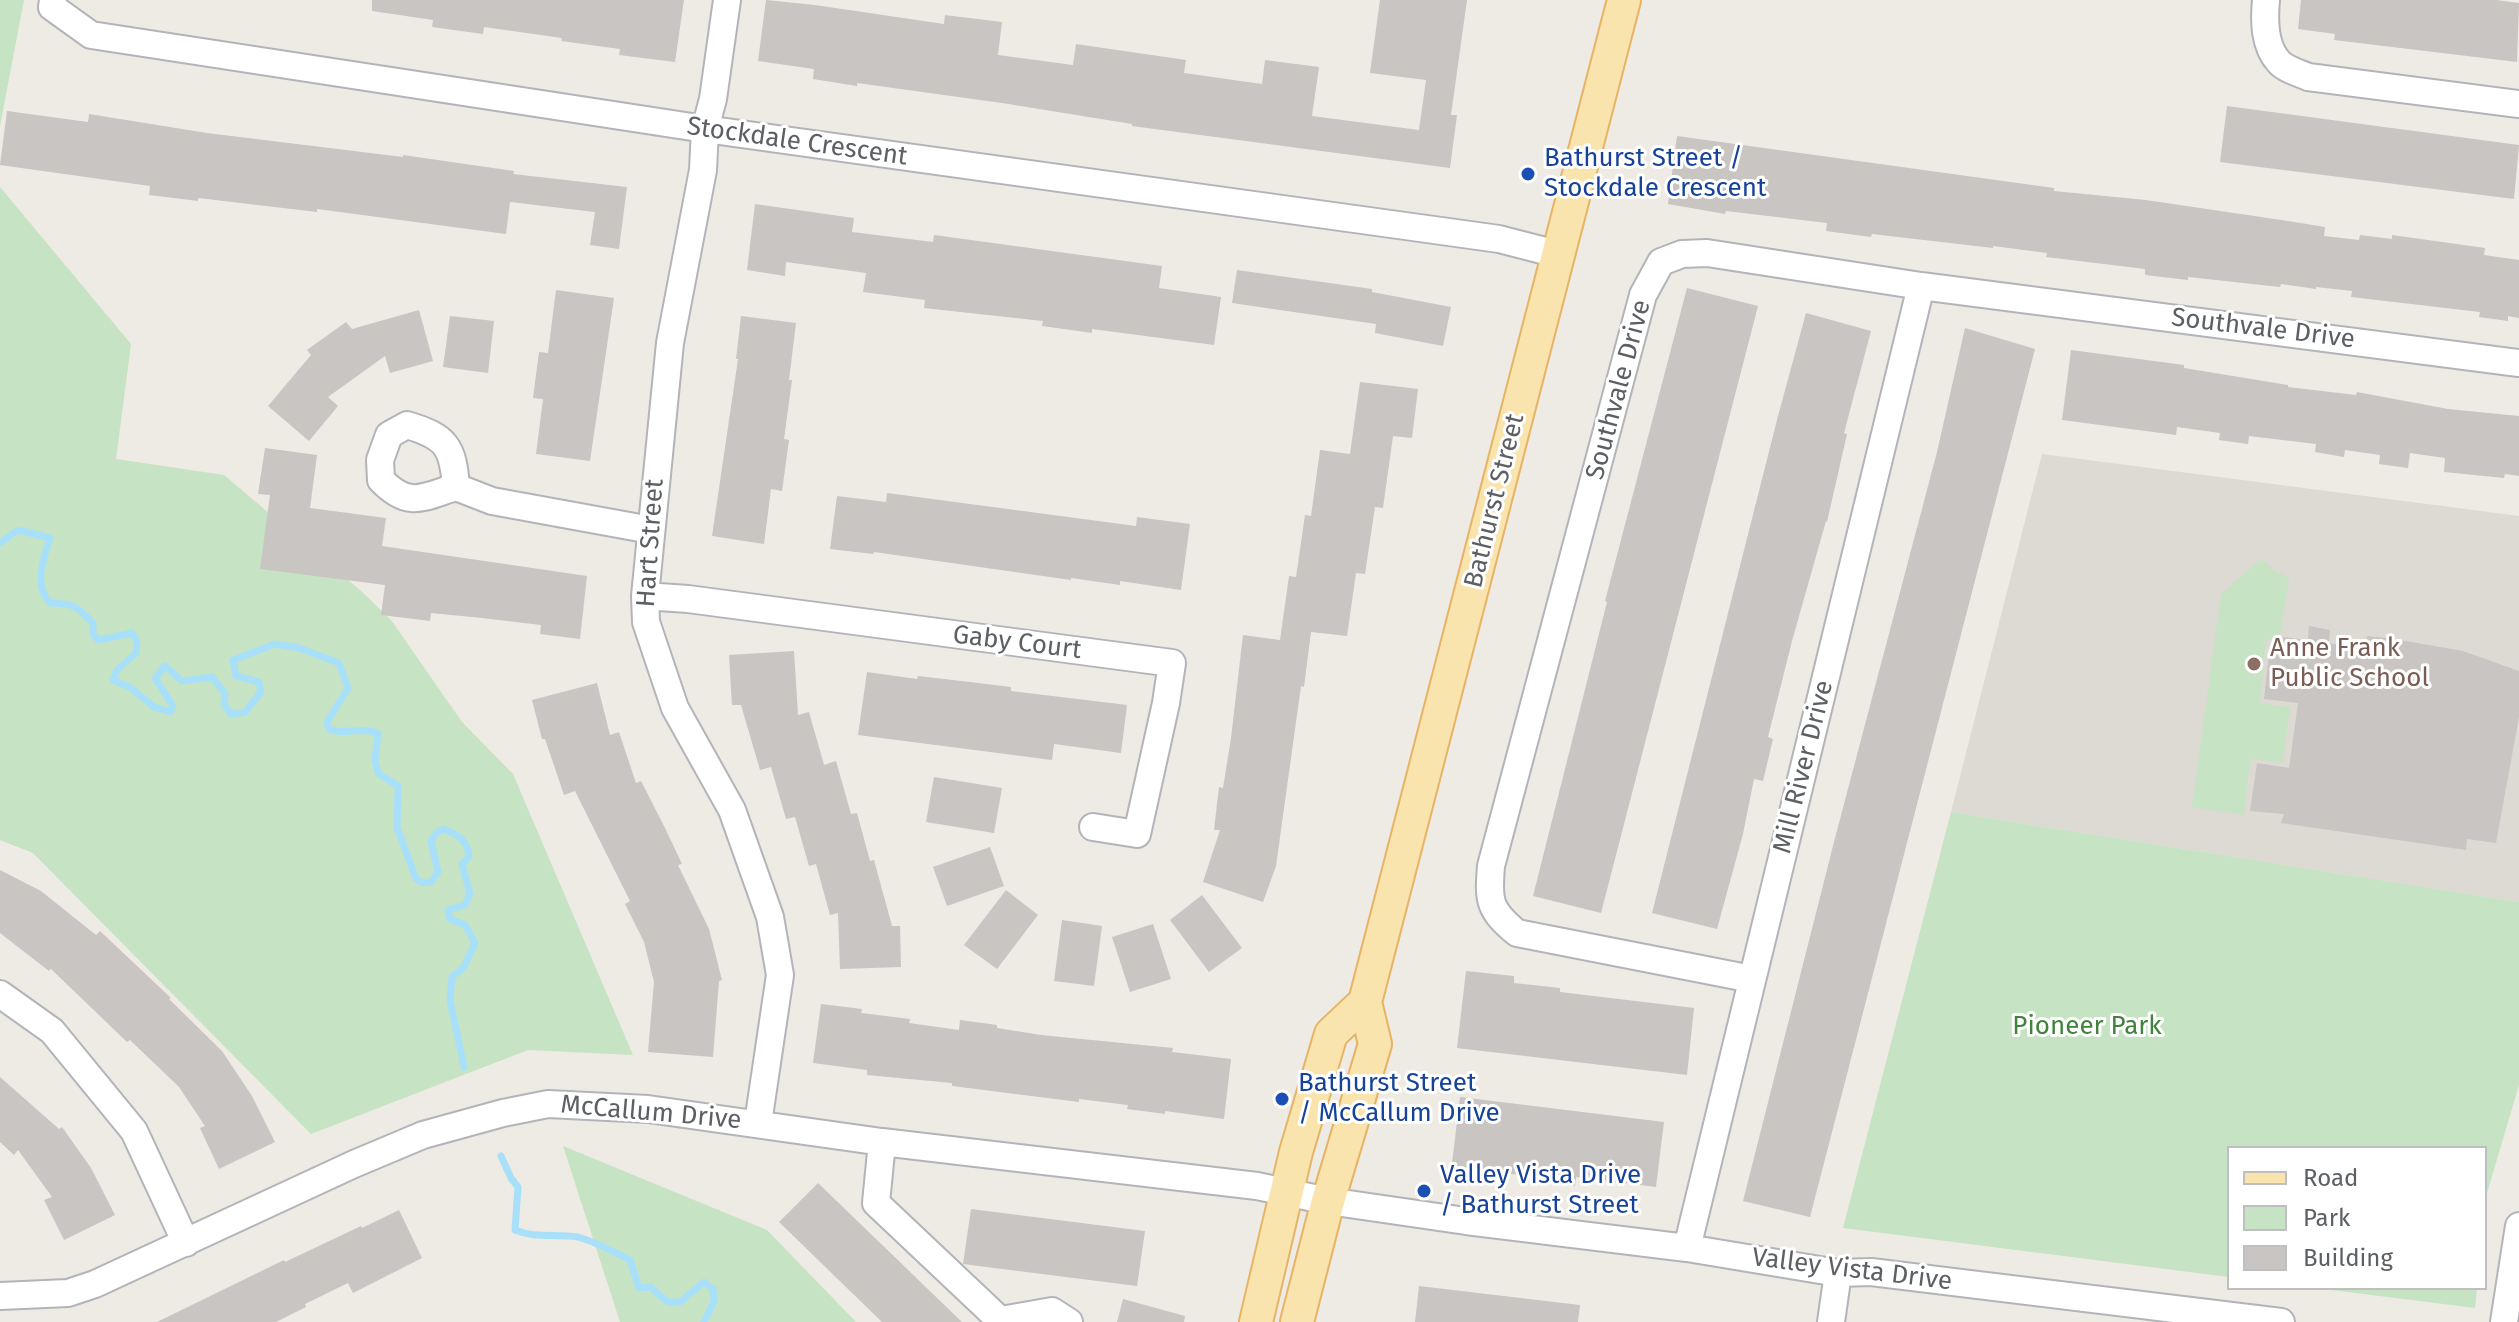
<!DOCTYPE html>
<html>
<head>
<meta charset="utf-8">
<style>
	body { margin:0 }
	#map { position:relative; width:2519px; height:1322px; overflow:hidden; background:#eeeae4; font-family:"Fira Sans",sans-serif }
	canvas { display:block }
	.legend { position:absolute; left:2227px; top:1146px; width:260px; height:144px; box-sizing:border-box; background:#fff; border:2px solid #bebfc1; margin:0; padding:10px 14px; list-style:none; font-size:24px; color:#5c6064 }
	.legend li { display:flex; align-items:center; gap:16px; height:40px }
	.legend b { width:40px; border:2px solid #bebfc1 }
</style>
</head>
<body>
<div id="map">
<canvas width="2519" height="1322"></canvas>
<ul class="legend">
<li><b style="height:10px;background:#f9e4ae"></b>Road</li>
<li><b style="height:22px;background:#c6e3c3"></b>Park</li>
<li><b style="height:22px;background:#c9c5c2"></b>Building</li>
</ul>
</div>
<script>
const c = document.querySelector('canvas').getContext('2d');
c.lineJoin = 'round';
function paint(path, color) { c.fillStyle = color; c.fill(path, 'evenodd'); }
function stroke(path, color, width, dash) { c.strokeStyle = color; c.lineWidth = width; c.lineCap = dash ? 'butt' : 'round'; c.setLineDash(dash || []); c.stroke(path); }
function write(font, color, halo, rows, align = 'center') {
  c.font = font + ' "Fira Sans",sans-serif'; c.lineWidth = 6; c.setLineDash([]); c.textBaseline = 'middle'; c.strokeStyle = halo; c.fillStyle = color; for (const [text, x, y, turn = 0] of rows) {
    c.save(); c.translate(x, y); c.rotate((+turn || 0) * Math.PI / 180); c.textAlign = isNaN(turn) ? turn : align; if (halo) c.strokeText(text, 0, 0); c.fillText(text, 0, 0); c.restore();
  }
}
const education = new Path2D(`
	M2042,454L2519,516V902L1951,812Z`);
const green = new Path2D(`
	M0,0H24L0,126Z
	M0,187L131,344L116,459L224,475L360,590L391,620L462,722L513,774L633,1055L528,1050L311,1134L33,853L0,840Z
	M2261,559L2276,572L2289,578L2279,641L2266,639L2260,703L2290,707L2283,762L2250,759L2244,815L2192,807L2221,594Z
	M1951,812L2519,902V1085L2487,1193L2485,1214V1148H2229V1277L1843,1228Z
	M563,1146L767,1230L856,1322H620Z
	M2316,1288H2477L2475,1308Z`);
const stream = new Path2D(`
	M0,543L18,530L50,538C43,560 33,584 50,603C74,603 77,607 93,623V634L98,640L132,633L137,641L136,653L117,670L113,680L131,688L154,707L170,712L173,706L155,678L165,666L182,681L212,677L225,693L224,704L231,714L245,712L261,692L259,682L236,676L233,660L275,644L299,648L339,663L348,688L327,722L329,729C345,736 358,726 378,733L375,760L378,773L398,786L397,827L416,879L423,883L431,882L438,872L431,841L436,833L444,829C458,835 468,840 469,857L462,864L470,894L465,905L448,910L450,919L465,925L475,943L464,967L452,977L450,1000L464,1067
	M501,1156L511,1178L518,1187L515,1230C536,1239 557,1233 578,1237C596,1242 614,1252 630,1260L639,1288L650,1287L668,1302H680L704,1282L713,1289L714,1301L704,1322`);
const building = new Path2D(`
	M372,0H684L675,62L619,55L620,49L561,41L562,38L484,27L483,34L432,27L433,20L372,11Z
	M766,0L815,5L944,24L945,15L1002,22L998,55L1073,65L1076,44L1186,60L1184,73L1262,84L1265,60L1319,67L1312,116L1419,130L1426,80L1370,73L1380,0H1467L1451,115H1457L1450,168L1132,126V124L1002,103L857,83V86L813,79L814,69L758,61Z
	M2301,0H2496L2519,3L2517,62L2334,40L2335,34L2298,29Z
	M2227,106L2519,145L2514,199L2220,162Z
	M7,111L88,122L89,114L207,133L403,157V155L514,171L513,174L627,187L619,249L590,245L595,212L510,202L506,234L317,209V212L198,198V201L149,195L150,186L0,165Z
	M1677,136L2054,188V191L2146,200L2288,221L2325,227L2324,236L2359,240L2360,235L2392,239V235L2485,248L2484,255L2519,260V318L2508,316V321L2479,317L2480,312L2351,297L2352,291L2316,287V289L2281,284L2280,287L2188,277V280L2145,275V269L2046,257L2047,253L1993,246V248L1872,234L1871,237L1826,231L1827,223L1726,211L1725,214L1668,204Z
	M755,204L854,218L852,232L933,242L934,235L1162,266L1159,288L1221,297L1214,345L1092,329V333L1042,326L1043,321L924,308L925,300L863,292L866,273L786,262L785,276L747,270Z
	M1237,270L1372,289V292L1451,307L1443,346L1375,333L1376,324L1232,303Z
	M1687,288L1758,306L1601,913L1533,896L1607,602L1605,601Z
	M556,290L614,298L590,461L536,454L543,399L533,398L539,352L548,353Z
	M419,310L433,361L390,373L385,356L328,397L338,406L309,441L268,406L311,355L307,350L346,322L352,329Z
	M1806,313L1871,331L1844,433L1847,434L1827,522L1826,521L1792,641L1768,737L1773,739L1763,781L1754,779L1743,834L1717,929L1652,913L1778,416Z
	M450,316L494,321L488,373L443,367Z
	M741,316L796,323L789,380H792L784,439L789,440L782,491L771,489L764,544L712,536L738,359H736Z
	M1965,328L2035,349L1810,1217L1743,1201L1835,838L1937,452Z
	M2071,350L2184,365V368L2288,385V387L2356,395L2357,392L2448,409L2519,416V476L2505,474L2504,478L2444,472L2445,458L2410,453L2408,468L2379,464L2380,455L2345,450L2344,457L2315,452L2316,444L2249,436L2248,444L2219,440L2220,433L2177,427L2176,435L2062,420Z
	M1360,382L1418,389L1412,438L1393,436L1383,508L1375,507L1365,574L1356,573L1347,636L1311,632L1304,687L1301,686L1276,866L1263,902L1203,882L1220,830H1214L1219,787L1223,788L1231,738L1243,635L1280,640L1289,576L1296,577L1305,515L1311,516L1320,450L1350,454Z
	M265,448L317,455L310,508L386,518L382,546L587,576L580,639L540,634L541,625L482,618L431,613L430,621L381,615L385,585L260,569L270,495L258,494Z
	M887,493L1136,526L1137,517L1190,524L1181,590L1120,581V585L1071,578V580L874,552L873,554L830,549L837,496L886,502Z
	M2309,626L2330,630L2329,643L2366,649L2367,636L2388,638L2463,651L2519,671V717L2496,843L2467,839L2466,850L2281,823L2284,814L2250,811L2257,763L2289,768L2298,703L2264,699L2269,654L2282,656L2283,637L2308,640Z
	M794,651L798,715L809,712L824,765L836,761L851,814L857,813L870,861L874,860L892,926H900L901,967L840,969L838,913L830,915L816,864L809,866L795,817L786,819L771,767L760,770L741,705H732L729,655Z
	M867,672L917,679L918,676L970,682L1011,687V691L1127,705L1121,753L1054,744L1052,760L858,735Z
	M597,683L610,735L619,732L636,783L641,781L665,828L682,864L678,865L709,929L722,980L719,981L713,1057L648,1052L654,982L644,942L625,904L630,901L575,791L564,795L545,739H542L532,700Z
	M934,777L1002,788L994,833L926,822Z
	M990,847L1004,886L947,906L933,867Z
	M0,870L41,891L96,935L100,931L171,998L169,999L222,1051L252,1096L275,1142L219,1169L200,1128L205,1126L179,1087L130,1040L127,1042L51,969L49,971L0,933Z
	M1006,890L1038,915L997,969L964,945Z
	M1202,895L1242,948L1209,972L1170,920Z
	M1062,920L1102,926L1094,986L1054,981Z
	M1153,924L1171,979L1130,992L1112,937Z
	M1466,971L1514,976V983L1560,988V992L1694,1008L1687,1075L1457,1048Z
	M821,1004L862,1009L861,1013L910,1019L909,1023L959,1030L960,1020L997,1025V1028L1041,1035L1173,1048L1172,1052L1231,1059L1224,1119L1165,1111V1114L1127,1109L1128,1105L1079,1099V1102L952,1086V1083L867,1075V1070L813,1063Z
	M0,1077L59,1129L62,1127L91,1168L115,1215L64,1240L44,1200L52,1197L18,1150L14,1155L0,1142Z
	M1460,1097L1664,1122L1656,1187L1576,1177L1575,1186L1539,1182V1177L1493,1172L1492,1177L1451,1172Z
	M818,1183L962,1322H882L779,1222Z
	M971,1209L1145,1231L1137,1286L963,1264Z
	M399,1210L422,1258L353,1293L348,1283L305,1304L306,1307L276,1322H157L284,1260L285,1262L361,1226L362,1228Z
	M1419,1286L1580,1305L1578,1322H1415Z
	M1123,1299L1185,1316L1184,1322H1117Z`);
const minor = new Path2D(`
	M53,0L52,7L91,35L705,129L1499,239L1557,254
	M727,0L713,99L705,129L703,170L670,343L645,596L646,622L675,708L732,810L770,917L780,975L758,1123
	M2266,0C2264,21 2264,46 2279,62C2285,69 2299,73 2308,77L2519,104
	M456,487C423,497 409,509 381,480L380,460L389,435L407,425C447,437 453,447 456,487L492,501L651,530
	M645,596L688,599L1172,663L1166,703L1137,834L1093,827
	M1752,979L1517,933C1489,910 1488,901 1491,866L1643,295L1661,262L1682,254L1707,253L1921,286L2519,363
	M0,994L52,1031L134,1131L186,1243
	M882,1142L876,1203L1002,1322
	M1687,1248L1921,286
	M0,1296L68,1293L95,1284L354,1164L423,1135L503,1113L548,1104L648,1109L882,1142L1257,1186L1328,1201L1466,1221L1687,1248L1838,1273L1871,1272L2281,1322
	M1001,1320L1052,1311L1069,1322
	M1831,1322L1838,1273
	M2504,1322L2519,1226`);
const major = new Path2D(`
	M1256,1322L1296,1152L1331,1034L1365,1002
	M1297,1322L1328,1201L1375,1044L1365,1002L1624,0`);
const markers = [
	[1528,174,8,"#1a4fb4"],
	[2254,664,8,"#8d6e63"],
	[1282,1099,8,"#1a4fb4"],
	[1424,1191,8,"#1a4fb4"]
];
const streetNames = [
	["Stockdale Crescent",797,142,8],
	["Southvale Drive",2263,329,7],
	["Southvale Drive",1619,390,-75],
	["Bathurst Street",1495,501,-76],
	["Hart Street",651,543,-86],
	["Gaby Court",1017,643,7],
	["Mill River Drive",1804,767,-76],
	["McCallum Drive",651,1113,5],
	["Valley Vista Drive",1852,1270,7]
];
const transitNames = [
	["Bathurst Street /",1544,159],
	["Stockdale Crescent",1544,189],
	["Bathurst Street",1298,1084],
	["/ McCallum Drive",1298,1114],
	["Valley Vista Drive",1440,1176],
	["/ Bathurst Street",1440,1206]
];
const educationNames = [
	["Anne Frank",2270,649],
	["Public School",2270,679]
];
const parkNames = [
	["Pioneer Park",2087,1027]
];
paint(education, '#ddd9d3');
paint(green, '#c6e3c3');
stroke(stream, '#a9e0f9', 7);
paint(building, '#c9c5c2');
stroke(minor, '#b2b5b8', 30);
stroke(major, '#e7b364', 36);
stroke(minor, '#fff', 26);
stroke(major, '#f9e4ae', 32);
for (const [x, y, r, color] of markers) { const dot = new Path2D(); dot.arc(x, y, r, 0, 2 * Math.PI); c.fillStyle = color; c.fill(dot); stroke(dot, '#fff', 3); }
write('26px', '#5c6064', '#fff', streetNames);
write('26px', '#164399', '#fff', transitNames, 'left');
write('26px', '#785e54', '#fff', educationNames, 'left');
write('26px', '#41833c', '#fff', parkNames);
</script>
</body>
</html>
